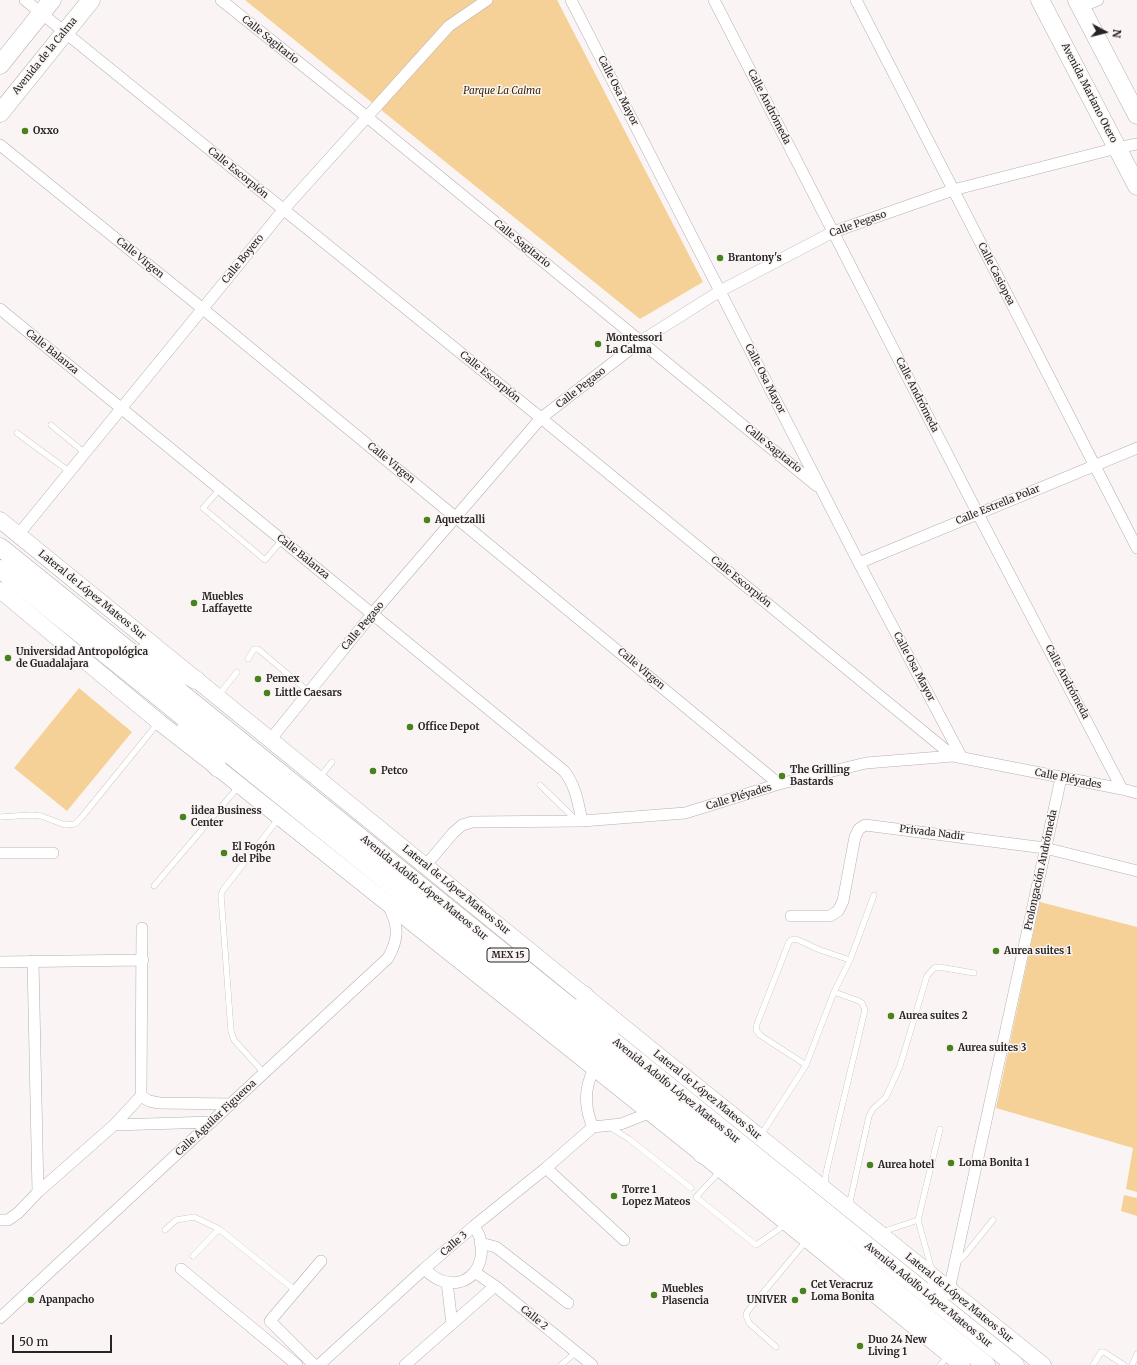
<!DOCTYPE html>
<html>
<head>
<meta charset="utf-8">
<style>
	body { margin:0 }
	#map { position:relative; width:1137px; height:1365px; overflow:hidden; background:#faf5f4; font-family:Merriweather,serif }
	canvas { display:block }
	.north { position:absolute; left:1085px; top:12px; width:40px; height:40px; -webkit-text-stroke:3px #faf5f4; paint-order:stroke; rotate:97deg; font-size:11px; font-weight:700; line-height:16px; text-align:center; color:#262424 }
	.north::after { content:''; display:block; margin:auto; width:14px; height:18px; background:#262424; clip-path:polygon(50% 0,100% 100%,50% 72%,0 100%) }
	.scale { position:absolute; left:12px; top:1335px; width:100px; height:18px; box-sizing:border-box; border:2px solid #262424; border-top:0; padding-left:5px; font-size:12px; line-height:14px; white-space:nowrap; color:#262424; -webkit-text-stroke:3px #faf5f4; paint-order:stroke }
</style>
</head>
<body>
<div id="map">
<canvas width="1137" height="1365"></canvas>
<div class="north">N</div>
<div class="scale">50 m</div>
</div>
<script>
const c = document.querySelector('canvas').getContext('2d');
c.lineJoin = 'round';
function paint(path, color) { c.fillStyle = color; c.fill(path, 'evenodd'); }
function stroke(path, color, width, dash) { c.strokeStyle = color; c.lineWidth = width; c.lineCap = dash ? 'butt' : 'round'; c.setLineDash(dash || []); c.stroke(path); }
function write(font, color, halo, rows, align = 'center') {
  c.font = font + ' Merriweather,serif'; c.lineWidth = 3; c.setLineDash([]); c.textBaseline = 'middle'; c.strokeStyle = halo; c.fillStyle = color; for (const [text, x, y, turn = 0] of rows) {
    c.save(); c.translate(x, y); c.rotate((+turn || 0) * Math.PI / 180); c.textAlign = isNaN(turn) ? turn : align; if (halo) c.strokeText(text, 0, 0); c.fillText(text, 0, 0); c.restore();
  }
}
const green = new Path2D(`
	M245,0H557L703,282L640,319Z
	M79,688L132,732L67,811L14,768Z
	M1040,902L1137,927V1192L1126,1189L1133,1148L996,1108Z
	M1124,1195L1137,1198V1216L1121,1211Z`);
const service = new Path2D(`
	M51,425L85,453
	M17,433L70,472
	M220,489L203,508L265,560L282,540
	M248,659L254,649H258L309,692
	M218,696L237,672
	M319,778L332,762
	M540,785L576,820
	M0,817L31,815L41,816L65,825L75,824L81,818L158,723
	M154,886L239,786
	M806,1065L760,1035L756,1030L757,1024L789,942L791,940L796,939L820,950L850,960
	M264,1073L234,1040L231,1031L221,895L223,890L279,818
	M608,1126L629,1139L691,1188
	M761,1135L806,1065L834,992L850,960L874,895
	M720,1171L696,1197L756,1245L785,1225
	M825,1187L826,1173L865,1010L862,1003L859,1001L834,992
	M849,1206L869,1116L873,1109L886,1097L900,1066L927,976L934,968L939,967L974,973
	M165,1230L176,1220L194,1217L219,1229L296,1291
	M882,1232L918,1220
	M193,1256L219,1229
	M957,1262L964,1256L993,1220
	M932,1271L918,1220L940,1129
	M776,1347L749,1323L746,1315L747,1312L807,1240
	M561,1365L576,1352
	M940,1365L949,1355
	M1093,1365L1101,1352H1104L1124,1365
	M1132,1365L1137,1354`);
const minor = new Path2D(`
	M25,0L541,418L953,756
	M221,0L367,117L817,486
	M571,0L859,563L962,758
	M714,0L978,514L1122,789
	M856,0L1137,548
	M1081,7L1098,0
	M0,145L203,309L779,784
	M0,309L564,771C576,786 578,803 582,821
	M18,535L284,209L449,26L487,0
	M859,563L1137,448
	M270,740L373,613L541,418L641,341L720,291L833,232L953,190L1117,148L1137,144
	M0,853H53
	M426,865L453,833L462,825L472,822L582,821L685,813L779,784L866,763L953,756L1122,789L1137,793
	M791,916H830L838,911L843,901L855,837L859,829L865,825L1045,848L1137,871
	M33,961L38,1192
	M0,962L143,960
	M141,1096L149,1101L159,1103L232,1104
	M114,1125L212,1122
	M593,1127C584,1107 584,1088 594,1069
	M546,1168L624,1240
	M0,1220H8L18,1213L38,1192L114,1125L141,1096L142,928
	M480,1243L496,1247L568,1303
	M181,1269L297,1365
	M424,1269C429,1273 434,1278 440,1280C469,1291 487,1265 480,1238C479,1234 476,1230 474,1226
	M476,1273L495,1286L592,1365
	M447,1282L452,1324
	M949,1290L1061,778
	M0,1318L388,958C399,938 399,926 388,905
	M314,1365L270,1321L321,1261
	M319,1365L424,1269L474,1226L546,1168L593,1127L621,1124L649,1113
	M405,1365L495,1286`);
const secondary = new Path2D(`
	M0,520L653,1051L1043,1365
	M0,590L159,722L218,768L702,1154L962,1365`);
const primary = new Path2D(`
	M1040,0L1137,186
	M1077,0L1137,115
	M0,65L52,0
	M0,113L91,0
	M0,547L1015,1365
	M0,569L986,1365
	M144,652L196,680
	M186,728L218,768
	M584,995L610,1030
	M702,1154L733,1170
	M925,1292L949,1290`);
const markers = [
	[25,131,4,"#47821e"],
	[720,258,4,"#47821e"],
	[598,344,4,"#47821e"],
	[427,520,4,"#47821e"],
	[194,603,4,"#47821e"],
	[8,658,4,"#47821e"],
	[258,679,4,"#47821e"],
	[267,693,4,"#47821e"],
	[410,727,4,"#47821e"],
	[373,771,4,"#47821e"],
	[782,776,4,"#47821e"],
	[183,817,4,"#47821e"],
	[224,853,4,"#47821e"],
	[996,951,4,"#47821e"],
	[891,1016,4,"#47821e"],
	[950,1048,4,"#47821e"],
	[951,1163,4,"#47821e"],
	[870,1165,4,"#47821e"],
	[614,1196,4,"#47821e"],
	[803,1291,4,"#47821e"],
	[654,1295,4,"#47821e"],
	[31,1300,4,"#47821e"],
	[795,1300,4,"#47821e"],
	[860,1346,4,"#47821e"]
];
const shields = [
	[508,955,42]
];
const shieldNames = [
	["MEX 15",508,955]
];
const streetNames = [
	["Calle Sagitario",270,40,39],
	["Avenida de la Calma",45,56,-51],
	["Calle Osa Mayor",618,91,63],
	["Avenida Mariano Otero",1089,93,63],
	["Calle Andrómeda",769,107,63],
	["Calle Escorpión",238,173,39],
	["Calle Pegaso",858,224,-20],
	["Calle Sagitario",522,244,39],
	["Calle Virgen",140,258,39],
	["Calle Boyero",243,259,-51],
	["Calle Casiopea",996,274,63],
	["Calle Balanza",52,352,39],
	["Calle Escorpión",490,377,39],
	["Calle Osa Mayor",765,379,63],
	["Calle Pegaso",581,388,-38],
	["Calle Andrómeda",917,395,63],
	["Calle Sagitario",773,449,39],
	["Calle Virgen",391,463,39],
	["Calle Estrella Polar",998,505,-22],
	["Calle Balanza",303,557,39],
	["Calle Escorpión",741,582,39],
	["Lateral de López Mateos Sur",92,595,39],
	["Calle Pegaso",363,626,-50],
	["Calle Osa Mayor",914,667,62],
	["Calle Virgen",641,669,40],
	["Calle Andrómeda",1067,682,62],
	["Calle Pléyades",1068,779,11],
	["Calle Pléyades",739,797,-17],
	["Privada Nadir",932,833,7],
	["Prolongación Andrómeda",1041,870,-78],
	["Avenida Adolfo López Mateos Sur",424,888,39],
	["Lateral de López Mateos Sur",456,890,39],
	["Avenida Adolfo López Mateos Sur",676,1091,39],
	["Lateral de López Mateos Sur",707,1095,39],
	["Calle Aguilar Figueroa",216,1118,-43],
	["Calle 3",454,1244,-41],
	["Avenida Adolfo López Mateos Sur",928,1295,39],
	["Lateral de López Mateos Sur",959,1298,39],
	["Calle 2",534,1318,39]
];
const parkNames = [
	["Parque La Calma",502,91]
];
const poiNames = [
	["Oxxo",33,131],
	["Brantony's",728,258],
	["Montessori",606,338],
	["La Calma",606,350],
	["Aquetzalli",435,520],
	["Muebles",202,597],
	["Laffayette",202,609],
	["Universidad Antropológica",16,652],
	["de Guadalajara",16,664],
	["Pemex",266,679],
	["Little Caesars",275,693],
	["Office Depot",418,727],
	["The Grilling",790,770],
	["Bastards",790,782],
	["Petco",381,771],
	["iidea Business",191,811],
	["Center",191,823],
	["El Fogón",232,847],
	["del Pibe",232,859],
	["Aurea suites 1",1004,951],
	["Aurea suites 2",899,1016],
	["Aurea suites 3",958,1048],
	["Loma Bonita 1",959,1163],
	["Aurea hotel",878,1165],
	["Torre 1",622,1190],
	["Lopez Mateos",622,1202],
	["Cet Veracruz",811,1285],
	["Loma Bonita",811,1297],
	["Muebles",662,1289],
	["Plasencia",662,1301],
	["Apanpacho",39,1300],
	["UNIVER",787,1300,"right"],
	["Duo 24 New",868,1340],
	["Living 1",868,1352]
];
paint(green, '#f5d197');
stroke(service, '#b5b0af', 6);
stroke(minor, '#b5b0af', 12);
stroke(secondary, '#b5b0af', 17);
stroke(primary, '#b5b0af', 19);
stroke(service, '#fff', 5.5);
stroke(minor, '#fff', 11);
stroke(secondary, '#fff', 16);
stroke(primary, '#fff', 18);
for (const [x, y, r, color] of markers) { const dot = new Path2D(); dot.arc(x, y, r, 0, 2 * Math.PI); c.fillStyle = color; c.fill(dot); stroke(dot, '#faf5f4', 1.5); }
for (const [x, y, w] of shields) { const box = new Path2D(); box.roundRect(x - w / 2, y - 7, w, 14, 3); c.fillStyle = '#faf5f4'; c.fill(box); stroke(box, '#262424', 1); }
write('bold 9px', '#262424', null, shieldNames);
write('10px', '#262424', '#faf5f4', streetNames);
write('italic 10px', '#3b2600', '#faf5f4', parkNames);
write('bold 10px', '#262424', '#faf5f4', poiNames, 'left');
</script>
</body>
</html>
